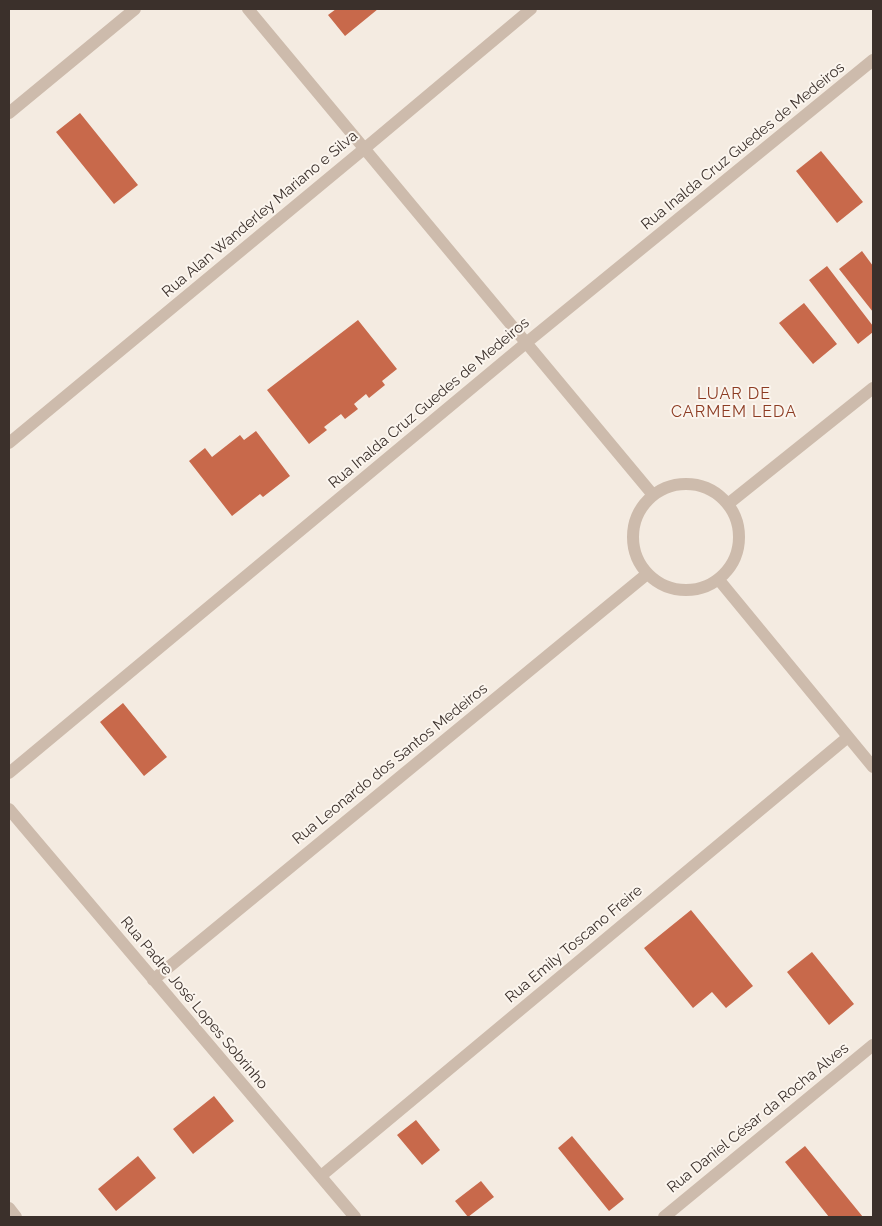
<!DOCTYPE html>
<html>
<head>
<meta charset="utf-8">
<style>
	body { margin:0 }
	#map { position:relative; width:882px; height:1226px; overflow:hidden; background:#f4ebe1; font-family:Raleway,sans-serif }
	canvas { display:block }
	.frame { position:absolute; inset:0; border:10px solid #3b302b; pointer-events:none }
</style>
</head>
<body>
<div id="map">
<canvas width="882" height="1226"></canvas>
<div class="frame"></div>
</div>
<script>
const c = document.querySelector('canvas').getContext('2d');
c.lineJoin = 'round';
function paint(path, color) { c.fillStyle = color; c.fill(path, 'evenodd'); }
function stroke(path, color, width, dash) { c.strokeStyle = color; c.lineWidth = width; c.lineCap = dash ? 'butt' : 'round'; c.setLineDash(dash || []); c.stroke(path); }
function write(font, color, halo, rows, align = 'center') {
  c.font = font + ' Raleway,sans-serif'; c.lineWidth = 4; c.setLineDash([]); c.textBaseline = 'middle'; c.strokeStyle = halo; c.fillStyle = color; for (const [text, x, y, turn = 0] of rows) {
    c.save(); c.translate(x, y); c.rotate((+turn || 0) * Math.PI / 180); c.textAlign = isNaN(turn) ? turn : align; if (halo) c.strokeText(text, 0, 0); c.fillText(text, 0, 0); c.restore();
  }
}
const building = new Path2D(`
	M336,9H378L345,36L328,15Z
	M80,113L138,185L114,204L56,132Z
	M821,151L863,202L837,223L796,171Z
	M862,251L873,266V312L839,269Z
	M827,266L873,326V332L858,344L809,280Z
	M804,303L837,344L813,364L779,323Z
	M358,320L397,369L382,381L385,385L369,398L366,394L354,404L358,409L345,419L341,414L324,427L327,430L309,444L267,390Z
	M256,431L290,476L263,497L260,494L232,516L189,461L205,448L212,457L240,435L244,440Z
	M123,703L167,757L144,776L100,722Z
	M691,910L753,986L726,1008L712,992L693,1008L644,948Z
	M812,952L854,1004L829,1025L787,972Z
	M214,1096L234,1121L193,1154L173,1129Z
	M416,1120L440,1150L422,1165L397,1135Z
	M572,1136L624,1199L609,1211L558,1148Z
	M805,1146L863,1217H829L785,1162Z
	M138,1156L156,1178L116,1211L98,1189Z
	M481,1181L494,1197L468,1217L455,1201Z`);
const minor = new Path2D(`
	M248,9L653,495
	M9,113L135,9
	M9,443L364,149L531,9
	M633 537a53 53 0 1 1 106 0a53 53 0 1 1-106 0Z
	M728,504L873,388
	M719,580L873,767
	M9,773L526,343L873,60
	M9,809L355,1217
	M153,980L647,574
	M321,1176L848,737
	M9,1208L16,1217
	M664,1217L873,1045`);
const streetNames = [
	["Rua Inalda Cruz Guedes de Medeiros",743,146,-39],
	["Rua Alan Wanderley Mariano e Silva",260,214,-40],
	["Rua Inalda Cruz Guedes de Medeiros",429,403,-40],
	["Rua Leonardo dos Santos Medeiros",390,764,-39],
	["Rua Emily Toscano Freire",574,944,-40],
	["Rua Padre José Lopes Sobrinho",194,1003,50],
	["Rua Daniel César da Rocha Alves",758,1118,-39]
];
const neighbourhoodNames = [
	["LUAR DE",734,394],
	["CARMEM LEDA",734,412]
];
paint(building, '#c8694b');
stroke(minor, '#cdbbac', 12);
write('15px', '#3b302b', '#fbf5ee', streetNames);
c.letterSpacing = '1px';
write('16px', '#8c3b22', '#fbf5ee', neighbourhoodNames);
c.letterSpacing = '0px';
</script>
</body>
</html>
